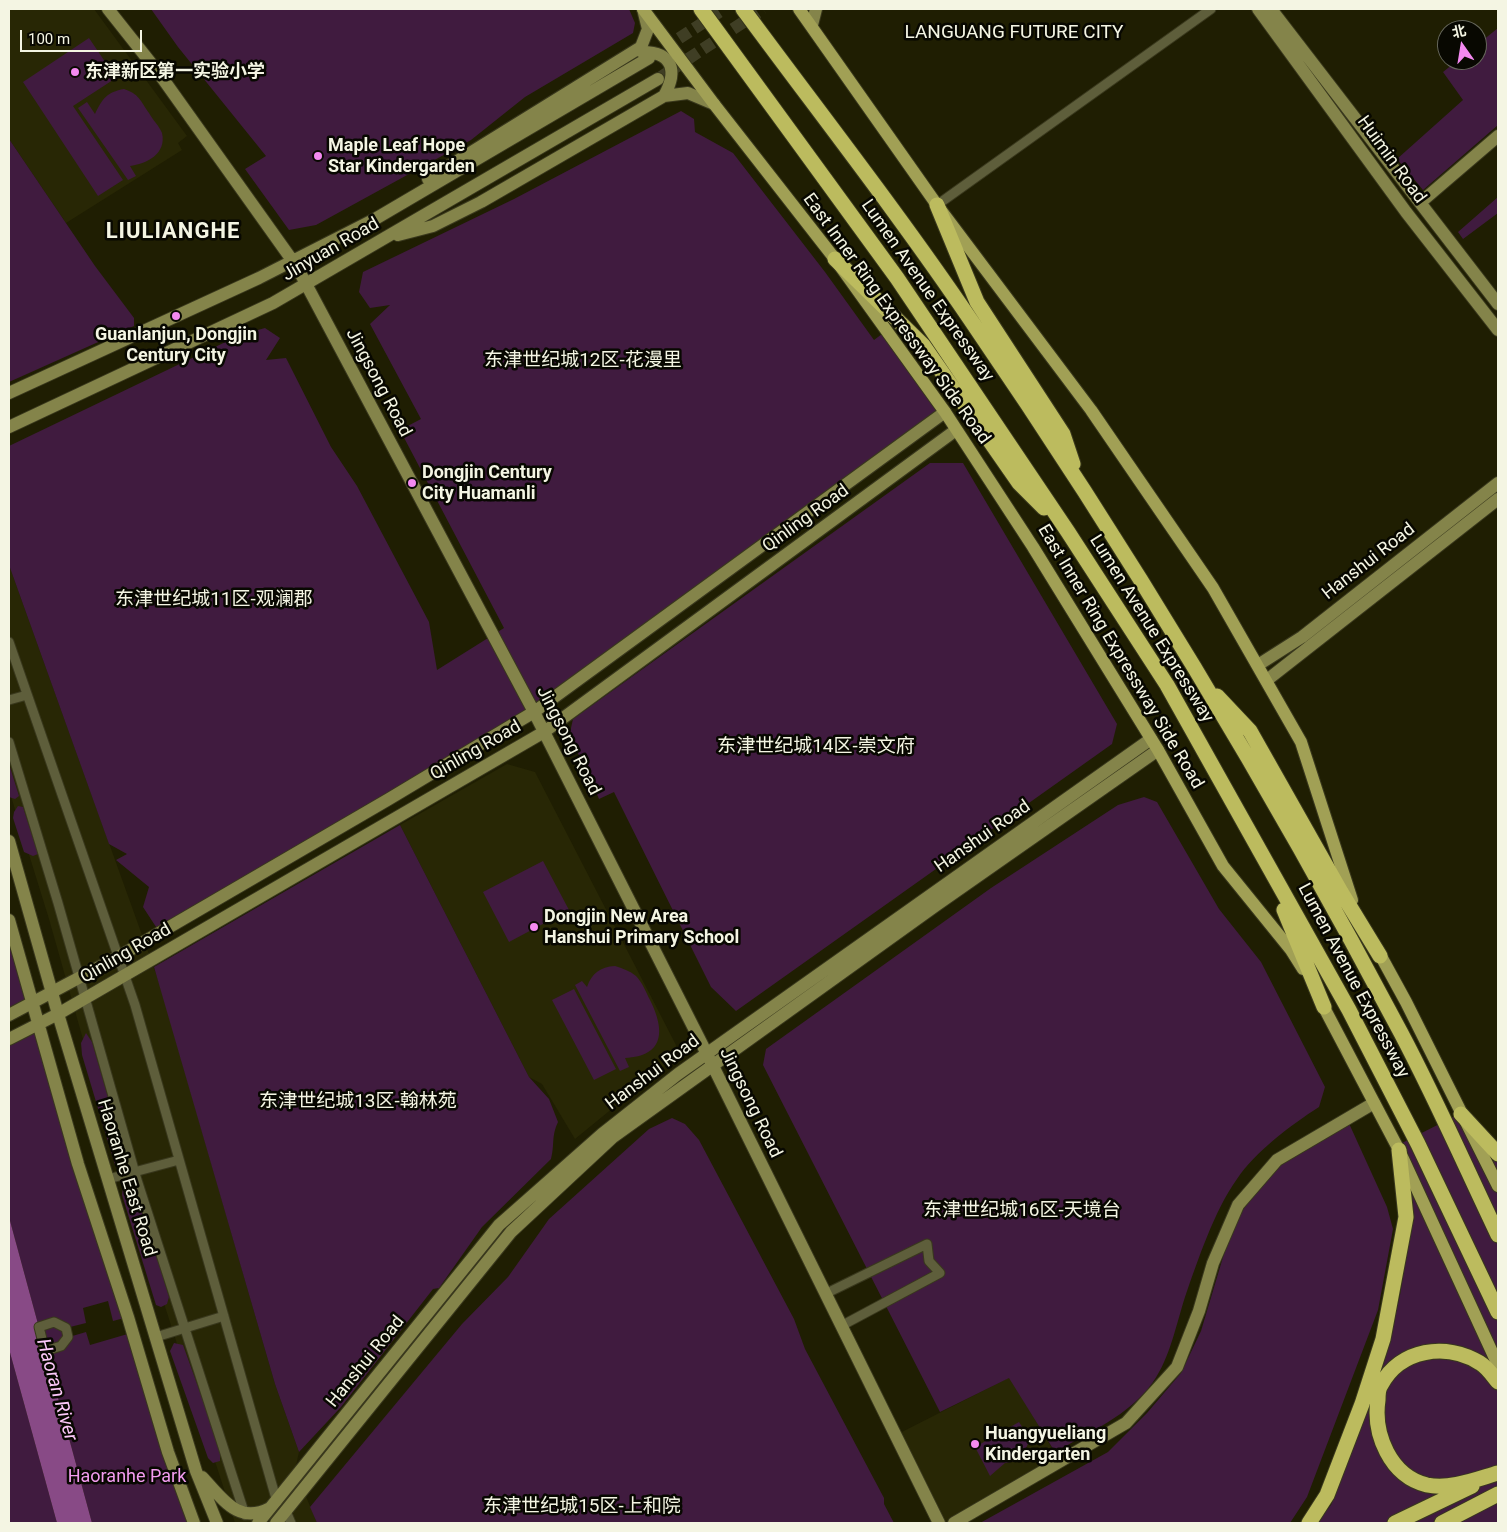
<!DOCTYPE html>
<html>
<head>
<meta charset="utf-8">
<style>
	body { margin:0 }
	#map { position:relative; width:1507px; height:1532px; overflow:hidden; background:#1f1e02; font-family:Roboto,"Noto Sans SC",sans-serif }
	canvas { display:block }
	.frame { position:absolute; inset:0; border:10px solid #f4f5e3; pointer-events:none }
	.north { position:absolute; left:1437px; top:20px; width:50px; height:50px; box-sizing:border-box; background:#080801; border:1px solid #66675b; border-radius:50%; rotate:347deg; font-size:14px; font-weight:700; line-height:20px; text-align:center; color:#f4f5e3 }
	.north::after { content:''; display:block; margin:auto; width:18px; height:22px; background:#f489f0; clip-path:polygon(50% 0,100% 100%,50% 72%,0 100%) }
	.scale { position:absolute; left:20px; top:30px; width:122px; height:22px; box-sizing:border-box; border:2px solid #f4f5e3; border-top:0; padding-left:6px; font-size:15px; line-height:18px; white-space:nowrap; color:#f4f5e3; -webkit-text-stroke:4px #080801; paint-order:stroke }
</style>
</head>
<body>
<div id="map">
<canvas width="1507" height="1532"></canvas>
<div class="frame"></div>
<div class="north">北</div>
<div class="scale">100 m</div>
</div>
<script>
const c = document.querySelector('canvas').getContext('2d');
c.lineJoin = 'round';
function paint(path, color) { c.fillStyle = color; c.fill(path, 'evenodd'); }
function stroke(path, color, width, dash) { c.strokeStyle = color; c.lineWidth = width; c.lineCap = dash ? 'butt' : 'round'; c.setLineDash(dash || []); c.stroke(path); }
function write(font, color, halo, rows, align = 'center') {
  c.font = font + ' Roboto,"Noto Sans SC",sans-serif'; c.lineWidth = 5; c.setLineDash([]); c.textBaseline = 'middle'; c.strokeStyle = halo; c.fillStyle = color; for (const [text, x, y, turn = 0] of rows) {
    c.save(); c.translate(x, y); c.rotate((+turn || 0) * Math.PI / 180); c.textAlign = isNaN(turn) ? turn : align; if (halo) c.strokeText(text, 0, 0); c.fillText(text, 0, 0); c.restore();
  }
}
const built = new Path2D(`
	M9,9H94L187,136L178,143L182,150L66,223L9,139Z
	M9,565L160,985L275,1384L299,1452L295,1470L317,1523H235L114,1149L49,919L9,790Z
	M507,764L535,772L676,1045L674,1058L575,1139L542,1084L529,1077L400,825Z
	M1010,1377L1060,1462L954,1523H939L896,1435Z`);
const green = new Path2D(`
	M151,9H629L635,23L633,33L525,97L471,140L316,225L289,230L245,169L266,156L178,47Z
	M1498,28V125L1423,190L1397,159L1463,100L1443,72L1458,60H1477V45Z
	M89,38L116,78L73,106L123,180L98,196L23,82Z
	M124,89C139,94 140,100 149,113C152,119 160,127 162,133C167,154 146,164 130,166L136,176L128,180L78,108L87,102L95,114C102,99 107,92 124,89Z
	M681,111L694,119L695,132L733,153L825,272L874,340L886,331L945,412L534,712L160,933L143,907L149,887L116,860L127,854L109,844L9,565V446L240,335L265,328L280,338L266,360L286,358L331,447L357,486L429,622L437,670L504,628L400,430L421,419L370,324L390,305L370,308L359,292L363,272L514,199Z
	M9,139L95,266L134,318V326L9,382Z
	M1498,197V213L1463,239L1458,232Z
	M930,463H963L1117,724L1112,744L736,1011L711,987L614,792L599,799L586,768L569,737L573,719Z
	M9,764L19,796L15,799L9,797Z
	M1144,797L1157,802L1219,909L1261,962L1325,1087L1319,1107C1291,1125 1256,1151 1237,1179C1214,1211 1198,1260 1185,1297C1176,1325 1170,1358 1153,1382C1130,1415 1088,1433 1055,1452L1009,1378L940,1412L763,1065L766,1049L991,888L1118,805Z
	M18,806L23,807L38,854L33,856L24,852L13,818L14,812Z
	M400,825L529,1077L549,1099L558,1122C551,1137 555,1144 551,1159L482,1227L439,1288L433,1289L341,1407L299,1452L275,1384L154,967Z
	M543,861L569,910L509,942L483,892Z
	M9,920L33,1004L9,1015Z
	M615,966C622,968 630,971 636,976C642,982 646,992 650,1000C665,1030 665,1056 625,1058L629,1067L620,1071L575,985L582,981L587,987C592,973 600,967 615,966Z
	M574,989L616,1069L594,1080L552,1000Z
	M39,1024L128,1317L113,1321L108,1301L83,1308L86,1323L66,1328L69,1337L86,1332L90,1345L131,1333L194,1523H92L9,1217V1039Z
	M86,1033L92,1042L127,1163L125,1168L118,1169L115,1165L82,1055L81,1043Z
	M1457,1115L1498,1158V1523H1316L1331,1505L1358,1436L1385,1358L1400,1295L1410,1230L1402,1143Z
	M672,1118L685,1124L699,1140L794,1319L805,1349L884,1498V1504L894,1523H317L310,1507L462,1324L508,1277L549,1219L649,1129Z
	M1347,1119L1387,1207L1393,1229L1378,1310L1307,1497L1290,1523H980L1108,1452L1147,1413L1181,1373L1201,1331L1229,1237L1243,1208L1278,1167Z
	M130,1185L138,1195L169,1297L167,1304L161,1307L156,1305L122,1195L123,1187Z
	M174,1343L183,1345L220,1448V1461L213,1463L208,1458L170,1351Z
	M9,1349L57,1523H9Z
	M1019,1422L1030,1439L1024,1453L1017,1461L1005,1463L990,1476L975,1447Z`);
const water = new Path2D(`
	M9,1217L92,1523H57L9,1349Z`);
const secondaryTunnel = new Path2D(`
	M649,58L724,9
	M658,79L763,9`);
const street = new Path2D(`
	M937,205L1211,9
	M9,642L135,1005L277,1502
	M9,700L27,695
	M9,742L58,903L137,1180L245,1515
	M108,1179L179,1160
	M825,1294L927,1244L929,1261L940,1273L841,1326
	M54,1322L66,1328L68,1337L61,1346L45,1351L39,1327Z
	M156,1337L224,1316
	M286,1511L291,1523`);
const secondary = new Path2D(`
	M108,9L158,72L297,267L534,712L712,1064L939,1523
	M1258,9L1406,212L1498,330
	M1271,9L1498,304
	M812,25L816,9
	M642,52C673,52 678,71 664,96
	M428,179L641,47L648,29L643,9
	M1421,202L1498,136
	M398,235L433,226L481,202L664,96L688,93L714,104
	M9,393L259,278L375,219L649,58
	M9,427L273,303L658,79
	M1258,665L1302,637L1498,483
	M1267,680L1498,499
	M9,841L58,1014L196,1471L217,1523
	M9,920L78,1164L128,1317L168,1452L194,1523
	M9,1015L118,957L389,799L534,712L945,412
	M9,1039L58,1014L544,732L956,430
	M202,1477C223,1499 238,1525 270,1508
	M258,1523L499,1225L602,1134L678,1074L1151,739
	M276,1523L511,1232L613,1137L935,906L1158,750
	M954,1523L1126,1423L1177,1367L1199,1311L1213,1263L1238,1205L1277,1160L1374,1103`);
const primary = new Path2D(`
	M643,9L714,104L835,259L945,412L1033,547L1158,750L1223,866L1291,950L1303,969
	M799,9L937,205L1091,410L1213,588L1301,742L1352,900
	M1377,949L1406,1002L1498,1186
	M1320,1000L1399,1150L1498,1365`);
const highway = new Path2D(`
	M701,9L897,278L1068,532L1167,685L1349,1010L1418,1144L1498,1312
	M743,9C819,112 898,213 970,319C1127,548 1271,787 1401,1033C1436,1099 1466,1168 1498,1235
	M937,205L977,302L1063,434L1073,464
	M835,259L923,345L1019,483L1044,508
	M1217,696L1250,731L1341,892L1380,956
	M1284,910L1324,1007
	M1461,1114L1498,1154
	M1498,1382C1493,1376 1487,1367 1480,1363C1446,1342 1400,1349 1381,1385C1378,1389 1378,1395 1378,1400C1373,1434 1390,1476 1427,1485C1450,1490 1477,1479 1498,1473
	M1309,1523L1327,1495L1362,1404L1383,1339L1406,1217L1399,1150
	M1395,1523L1472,1486
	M1442,1523L1498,1494`);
const markers = [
	[75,72,5,"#f489f0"],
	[318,156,5,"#f489f0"],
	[176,316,5,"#f489f0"],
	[412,483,5,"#f489f0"],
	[534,927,5,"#f489f0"],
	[975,1444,5,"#f489f0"]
];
const poiNames = [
	["东津新区第一实验小学",85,72],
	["Maple Leaf Hope",328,146],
	["Star Kindergarden",328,167],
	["Guanlanjun, Dongjin",176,335,"center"],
	["Century City",176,356,"center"],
	["Dongjin Century",422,473],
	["City Huamanli",422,494],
	["Dongjin New Area",544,917],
	["Hanshui Primary School",544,938],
	["Huangyueliang",985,1434],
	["Kindergarten",985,1455]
];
const streetNames = [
	["Huimin Road",1391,160,54],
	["Jinyuan Road",331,250,-30],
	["Lumen Avenue Expressway",927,291,55],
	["East Inner Ring Expressway Side Road",896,319,54],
	["Jingsong Road",378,383,62],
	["Qinling Road",806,519,-36],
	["Hanshui Road",1369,562,-38],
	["Lumen Avenue Expressway",1151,629,58],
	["East Inner Ring Expressway Side Road",1120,657,59],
	["Jingsong Road",568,741,63],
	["Qinling Road",476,751,-30],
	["Hanshui Road",983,837,-35],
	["Qinling Road",126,954,-30],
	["Lumen Avenue Expressway",1353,981,62],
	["Hanshui Road",653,1073,-37],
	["Jingsong Road",750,1103,64],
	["Haoranhe East Road",126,1178,73],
	["Hanshui Road",366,1362,-51]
];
const parkNames = [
	["Haoranhe Park",127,1477]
];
const neighbourhoodNames = [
	["LANGUANG FUTURE CITY",1014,33],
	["东津世纪城12区-花漫里",583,361],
	["东津世纪城11区-观澜郡",214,600],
	["东津世纪城14区-崇文府",816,747],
	["东津世纪城13区-翰林苑",358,1102],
	["东津世纪城16区-天境台",1022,1211],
	["东津世纪城15区-上和院",582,1507]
];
const waterNames = [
	["Haoran River",56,1390,74]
];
const districtNames = [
	["LIULIANGHE",173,232]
];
paint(built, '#282705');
paint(green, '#401b3f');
paint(water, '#884a86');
stroke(secondaryTunnel, '#3f3e24', 12, [12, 6]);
stroke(street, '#39381d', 11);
stroke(secondary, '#39381d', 14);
stroke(primary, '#39381d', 14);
stroke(highway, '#39381d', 17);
stroke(street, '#5e5e3b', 9);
stroke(secondary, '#84844a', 12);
stroke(primary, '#a1a055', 12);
stroke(highway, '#bcbb5e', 15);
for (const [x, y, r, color] of markers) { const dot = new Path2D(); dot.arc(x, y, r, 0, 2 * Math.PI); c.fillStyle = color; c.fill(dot); stroke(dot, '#080801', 2); }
write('bold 18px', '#f4f5e3', '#080801', poiNames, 'left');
write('18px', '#f4f5e3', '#080801', streetNames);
write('18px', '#f29cef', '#080801', parkNames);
write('19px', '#f4f5e3', '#080801', neighbourhoodNames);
write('italic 19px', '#fcc8f9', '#080801', waterNames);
c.letterSpacing = '1px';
write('bold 22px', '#f4f5e3', '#080801', districtNames);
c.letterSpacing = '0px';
</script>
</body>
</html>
